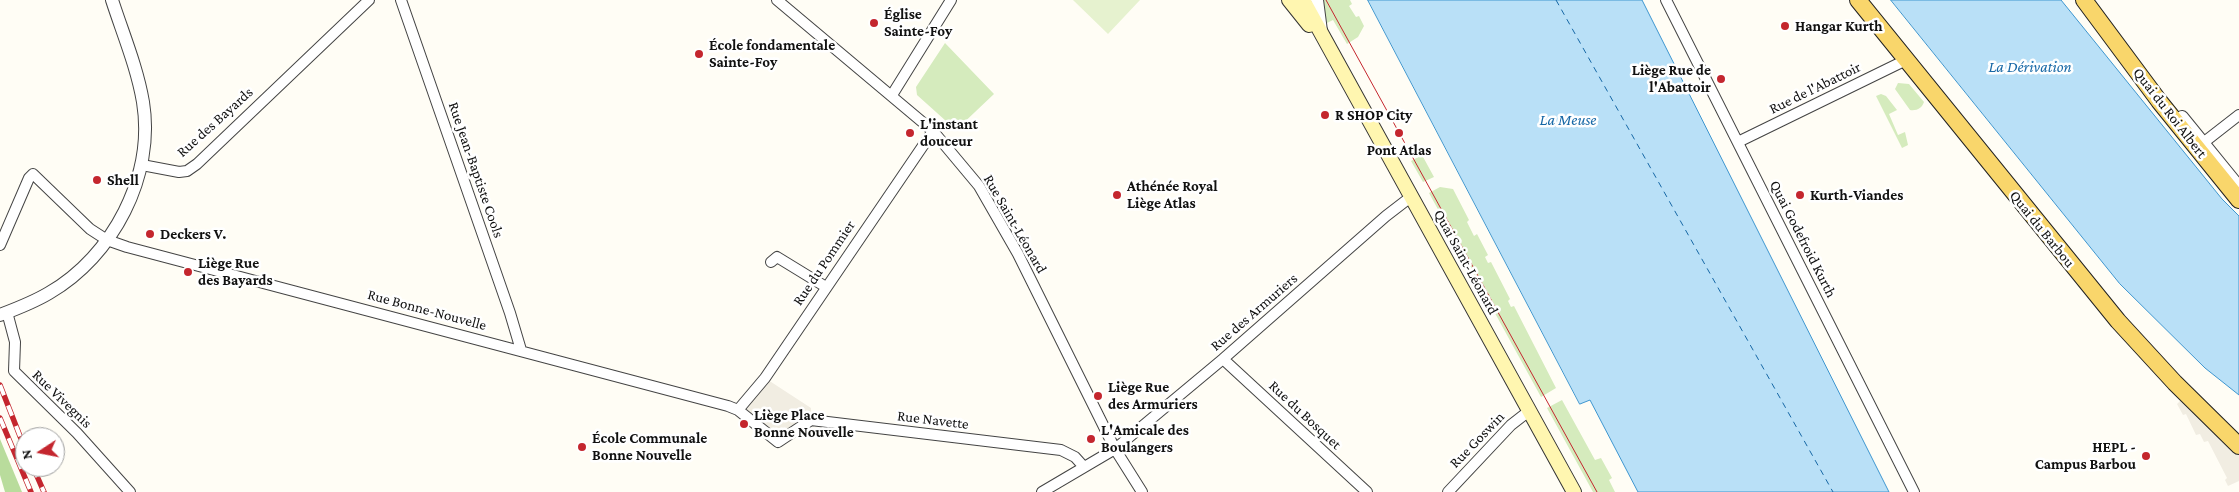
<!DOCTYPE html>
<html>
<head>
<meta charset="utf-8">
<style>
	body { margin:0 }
	#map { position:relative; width:2239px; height:492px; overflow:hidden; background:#fffdf5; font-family:"Crimson Pro",serif }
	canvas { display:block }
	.north { position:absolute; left:15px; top:427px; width:50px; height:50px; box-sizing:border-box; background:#fff; border:1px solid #a0a0a0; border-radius:50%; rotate:259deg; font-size:14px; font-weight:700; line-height:20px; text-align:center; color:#111 }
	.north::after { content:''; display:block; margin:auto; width:18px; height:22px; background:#c4262e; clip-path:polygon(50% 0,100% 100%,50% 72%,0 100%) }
</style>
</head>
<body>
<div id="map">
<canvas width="2239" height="492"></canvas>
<div class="north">N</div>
</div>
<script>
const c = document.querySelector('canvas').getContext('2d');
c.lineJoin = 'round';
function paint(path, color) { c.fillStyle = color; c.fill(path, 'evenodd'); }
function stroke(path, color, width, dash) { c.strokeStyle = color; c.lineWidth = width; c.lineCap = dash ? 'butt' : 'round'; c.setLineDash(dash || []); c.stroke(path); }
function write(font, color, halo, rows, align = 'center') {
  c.font = font + ' "Crimson Pro",serif'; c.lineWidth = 5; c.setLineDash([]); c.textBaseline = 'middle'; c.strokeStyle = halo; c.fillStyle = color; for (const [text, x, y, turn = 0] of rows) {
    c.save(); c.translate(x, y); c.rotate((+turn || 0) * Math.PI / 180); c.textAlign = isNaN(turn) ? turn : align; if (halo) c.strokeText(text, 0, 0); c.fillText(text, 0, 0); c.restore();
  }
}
const green = new Path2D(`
	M1322,0H1350L1352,4L1349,6L1356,17L1359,16L1364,26L1358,37L1347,44L1333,20L1327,23Z
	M945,43L994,94L956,130L917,95L916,87Z
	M1898,83L1909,84L1924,102C1922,108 1917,111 1910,110L1895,89Z
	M1881,94L1886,96L1897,110L1889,114L1898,135L1905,132L1908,145L1902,148L1876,96Z
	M1422,155L1434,177L1423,182L1411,161Z
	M1440,187L1453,189L1469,220L1467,222L1474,236L1477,234L1488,255L1485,257L1488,263L1491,262L1510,299L1508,301L1511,307L1514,306L1556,388L1541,397L1429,193Z
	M1562,400L1595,460L1601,458L1612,478L1609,480L1615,492H1593L1547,408Z`);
const forest = new Path2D(`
	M0,439L22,492H5L0,475Z`);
const pitch = new Path2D(`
	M1073,0H1140L1108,34Z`);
const plaza = new Path2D(`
	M765,378L811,408V420L778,442L738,410Z
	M2186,395L2239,447V481L2228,486L2225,480L2227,478L2208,441L2204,442L2200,434L2196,435L2186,414L2183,415L2177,404Z`);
const water = new Path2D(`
	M1368,0H1642L1889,492H1638L1590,400L1580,404Z
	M1891,0H2061L2222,199L2239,216V395L2205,368L2120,284Z`);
const ferry = new Path2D(`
	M1556,0L1833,492`);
const minor = new Path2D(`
	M401,0L510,313L521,350
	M777,0L933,131L979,186L1018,254L1115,449L1142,492
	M1666,0L1914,492
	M892,95L951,0
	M1738,142L1906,60
	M2203,143L2239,115
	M142,165L179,172L187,171L197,164L369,0
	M0,245L29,178L33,174L90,229L107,240L127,247L728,406L738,410L778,442L811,420L1061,450L1075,457L1084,467
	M771,262L777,257L826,287
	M7,312L15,342L14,371L77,433L130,492
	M1223,359L1367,492
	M738,410L765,378L933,131
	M1042,492L1115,449L1223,359L1386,216L1412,196
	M1448,492L1511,425L1529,411`);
const tertiary = new Path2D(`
	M1317,0L1321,31
	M2182,117L2239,187
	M0,315C16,309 34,302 49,293C113,256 155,176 143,102C137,67 123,34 112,0`);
const secondary = new Path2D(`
	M1289,0L1309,25
	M1303,0L1574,492`);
const primary = new Path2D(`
	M1858,0L2118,321L2175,383L2239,446
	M2084,0L2159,101L2239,200`);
const tram = new Path2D(`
	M1326,0L1597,492`);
const rail = new Path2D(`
	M0,385L25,449
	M0,418L31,492
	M33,467L44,492`);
const markers = [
	[874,23,5,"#c4262e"],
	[1785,26,5,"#c4262e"],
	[699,54,5,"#c4262e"],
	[1721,79,5,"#c4262e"],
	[1325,115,5,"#c4262e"],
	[910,133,5,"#c4262e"],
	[1399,133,5,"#c4262e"],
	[97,180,5,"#c4262e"],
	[1117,195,5,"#c4262e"],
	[1800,195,5,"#c4262e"],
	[150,234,5,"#c4262e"],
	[188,272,5,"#c4262e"],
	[1098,396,5,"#c4262e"],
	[744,424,5,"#c4262e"],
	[1091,439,5,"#c4262e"],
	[582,447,5,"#c4262e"],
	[2146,456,5,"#c4262e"]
];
const poiNames = [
	["Église",884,14],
	["Sainte-Foy",884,31],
	["Hangar Kurth",1795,26],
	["École fondamentale",709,45],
	["Sainte-Foy",709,62],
	["Liège Rue de",1711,70,"right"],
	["l'Abattoir",1711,87,"right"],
	["R SHOP City",1335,115],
	["L'instant",920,124],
	["douceur",920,141],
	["Pont Atlas",1399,150,"center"],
	["Shell",107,180],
	["Athénée Royal",1127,186],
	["Liège Atlas",1127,203],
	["Kurth-Viandes",1810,195],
	["Deckers V.",160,234],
	["Liège Rue",198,263],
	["des Bayards",198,280],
	["Liège Rue",1108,387],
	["des Armuriers",1108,404],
	["Liège Place",754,415],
	["Bonne Nouvelle",754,432],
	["L'Amicale des",1101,430],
	["Boulangers",1101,447],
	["École Communale",592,438],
	["Bonne Nouvelle",592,455],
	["HEPL -",2136,447,"right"],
	["Campus Barbou",2136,464,"right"]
];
const streetNames = [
	["Rue de l'Abattoir",1815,88,-26],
	["Quai du Roi Albert",2170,113,52],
	["Rue des Bayards",215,122,-42],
	["Rue Jean-Baptiste Cools",476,170,71],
	["Rue Saint-Léonard",1015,224,60],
	["Quai du Barbou",2042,229,51],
	["Quai Godefroid Kurth",1803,239,63],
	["Quai Saint-Léonard",1466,262,61],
	["Rue du Pommier",824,263,-56],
	["Rue Bonne-Nouvelle",427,310,15],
	["Rue des Armuriers",1254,312,-41],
	["Rue Vivegnis",62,399,44],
	["Rue du Bosquet",1305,415,43],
	["Rue Navette",933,420,7],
	["Rue Goswin",1477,440,-46]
];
const waterNames = [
	["La Dérivation",2030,67],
	["La Meuse",1568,120]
];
paint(green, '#d5ebbd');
paint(forest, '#b9dc9c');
paint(pitch, '#e6f2cf');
paint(plaza, '#f1ede2');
paint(water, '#b9e0f7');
stroke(water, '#3f96cf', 1);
stroke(ferry, '#1768a6', 1, [6, 5]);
stroke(minor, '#444', 12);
stroke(tertiary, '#444', 14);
stroke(secondary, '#333', 16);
stroke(primary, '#222', 18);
stroke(minor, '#fff', 10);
stroke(tertiary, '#fff', 12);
stroke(secondary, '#fff6b0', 14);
stroke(primary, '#f9d66b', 16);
stroke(tram, '#c4262e', 1);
stroke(rail, '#c4262e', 5.5);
stroke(rail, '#fff', 4, [11]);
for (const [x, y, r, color] of markers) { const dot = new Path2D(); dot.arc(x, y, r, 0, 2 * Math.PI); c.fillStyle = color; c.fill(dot); stroke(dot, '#fff', 2); }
write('bold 15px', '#111', '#fff', poiNames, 'left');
write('15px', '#111', '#fff', streetNames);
write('italic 16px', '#1768a6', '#fff', waterNames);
</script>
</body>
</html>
